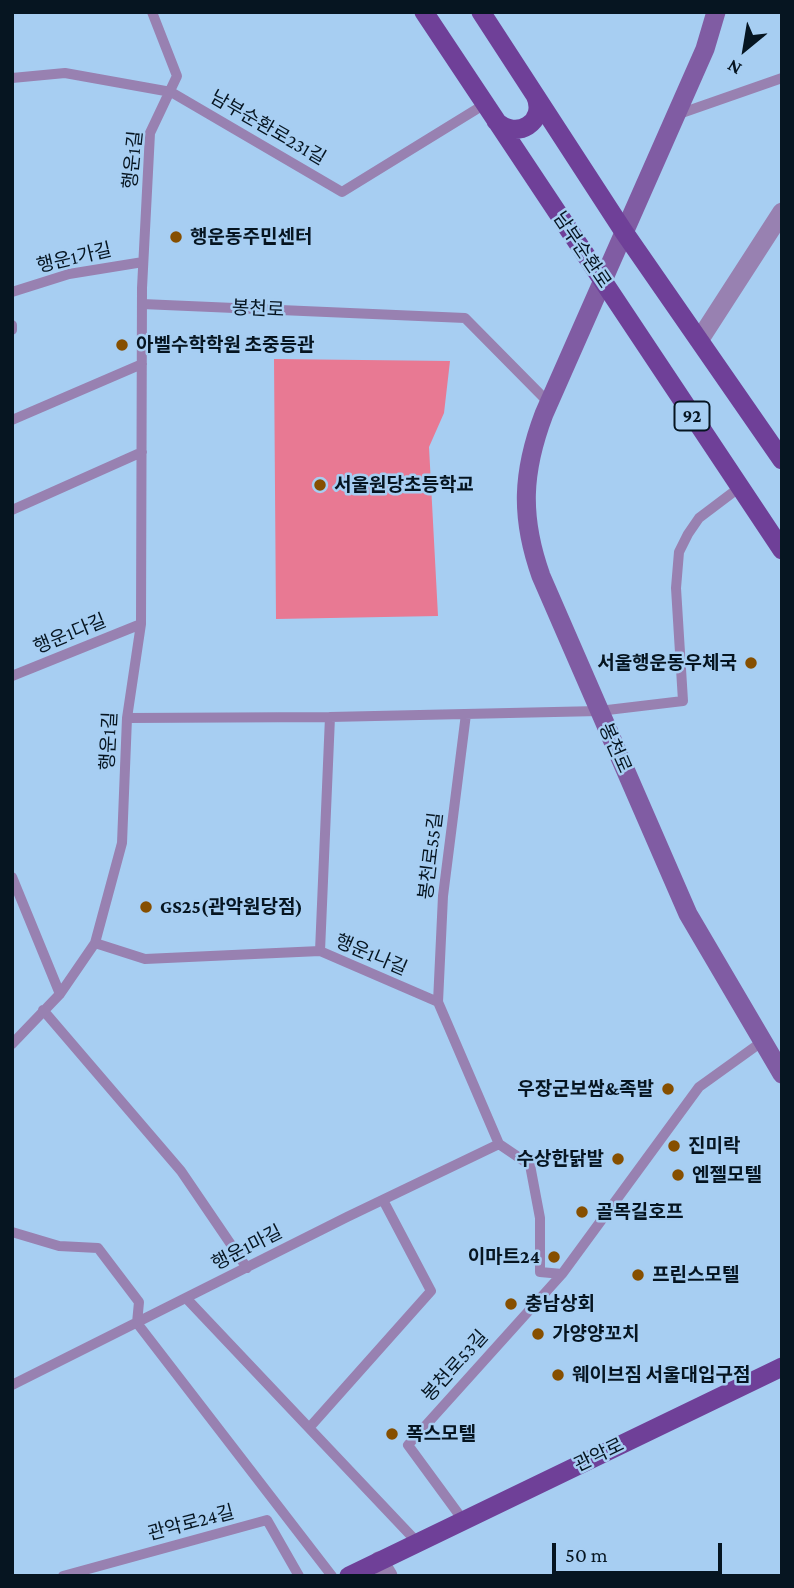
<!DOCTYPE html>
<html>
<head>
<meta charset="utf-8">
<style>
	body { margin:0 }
	#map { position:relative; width:794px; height:1588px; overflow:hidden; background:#a7cef2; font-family:"Crimson Pro",serif }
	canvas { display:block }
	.frame { position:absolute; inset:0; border:14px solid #061521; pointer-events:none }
	.north { position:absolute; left:710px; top:14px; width:70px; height:70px; -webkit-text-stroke:5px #a7cef2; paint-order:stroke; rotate:210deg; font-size:19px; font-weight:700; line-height:28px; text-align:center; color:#061521 }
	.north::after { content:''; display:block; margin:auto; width:24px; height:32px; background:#061521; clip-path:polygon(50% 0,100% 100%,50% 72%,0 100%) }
	.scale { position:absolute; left:552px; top:1543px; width:170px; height:32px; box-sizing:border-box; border:4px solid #061521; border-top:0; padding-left:9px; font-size:21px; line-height:24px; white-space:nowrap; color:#061521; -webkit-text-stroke:5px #a7cef2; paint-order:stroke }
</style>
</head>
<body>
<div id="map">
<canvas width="794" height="1588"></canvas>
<div class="frame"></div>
<div class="north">N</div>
<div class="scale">50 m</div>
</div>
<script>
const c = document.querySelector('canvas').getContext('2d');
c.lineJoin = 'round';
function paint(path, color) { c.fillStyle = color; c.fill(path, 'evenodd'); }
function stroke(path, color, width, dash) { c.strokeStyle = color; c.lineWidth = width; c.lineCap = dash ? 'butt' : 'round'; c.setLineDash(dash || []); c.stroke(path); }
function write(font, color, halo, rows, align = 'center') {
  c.font = font + ' "Crimson Pro","Noto Sans KR",serif'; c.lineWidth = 5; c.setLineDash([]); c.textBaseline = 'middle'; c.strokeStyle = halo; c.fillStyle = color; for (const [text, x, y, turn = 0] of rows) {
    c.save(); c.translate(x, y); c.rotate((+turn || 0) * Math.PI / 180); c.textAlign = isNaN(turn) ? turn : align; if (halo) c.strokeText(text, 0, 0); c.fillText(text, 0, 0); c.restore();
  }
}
const green = new Path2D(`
	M274,359L450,361L444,413L429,447L438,616L276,619Z`);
const service = new Path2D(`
	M12,78L65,73L171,92L342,192L485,104
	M676,115L782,78
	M12,292L69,274L143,262
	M142,304L465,318L549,403
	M12,325V330
	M12,420L142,364
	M12,510L142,452
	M12,676L141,624
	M127,718L330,717L599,711L683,701L676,588L679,552L688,534L699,518L740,487
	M12,877L60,994
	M95,943L145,959L320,951L438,1002L499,1144
	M320,951L330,717
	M438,1002L443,896L466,714
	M43,1010L181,1171L247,1268
	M12,1044L60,994L95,943L122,843L127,718L141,624L142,288L150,133L177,76L152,12
	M499,1144L530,1165L540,1218V1272L562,1274
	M12,1232L59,1246L98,1248L139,1302L137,1323L332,1576
	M186,1298L417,1542
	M12,1385L347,1217L499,1144
	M309,1428L431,1291L383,1200
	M463,1520L408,1445L562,1274L699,1087L763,1041
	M63,1576L267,1520L299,1576`);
const minor = new Path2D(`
	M700,339L782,212
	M379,1561L388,1576`);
const secondary = new Path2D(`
	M716,12L705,49L544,414C522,472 520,517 541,576L688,914L782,1074`);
const primary = new Path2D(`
	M424,12L782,550
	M481,12L624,232L782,460
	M496,121C516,141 548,122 535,95
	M349,1576L782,1367`);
const markers = [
	[176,237,7,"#864f00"],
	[122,345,7,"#864f00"],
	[320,485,7,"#864f00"],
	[751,663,7,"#864f00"],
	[146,907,7,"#864f00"],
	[668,1089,7,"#864f00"],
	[674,1146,7,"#864f00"],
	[618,1159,7,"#864f00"],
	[678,1175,7,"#864f00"],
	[582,1212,7,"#864f00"],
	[554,1257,7,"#864f00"],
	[638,1275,7,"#864f00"],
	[511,1304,7,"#864f00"],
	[538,1334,7,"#864f00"],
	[558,1375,7,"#864f00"],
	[392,1434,7,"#864f00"]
];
const shields = [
	[692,416,35]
];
const shieldNames = [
	["92",692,416]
];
const streetNames = [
	["남부순환로231길",268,128,30],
	["행운1길",133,160,-84],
	["남부순환로",582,250,56],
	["행운1가길",74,258,-13],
	["봉천로",258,309,3],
	["행운1다길",70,634,-22],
	["행운1길",109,741,-87],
	["봉천로",615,748,66],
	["봉천로55길",431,856,-83],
	["행운1나길",371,955,23],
	["행운1마길",247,1248,-27],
	["봉천로53길",455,1366,-48],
	["관악로",599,1455,-26],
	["관악로24길",191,1523,-15]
];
const poiNames = [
	["행운동주민센터",190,237],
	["아벨수학학원 초중등관",136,345],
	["서울원당초등학교",334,485],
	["서울행운동우체국",737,663,"right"],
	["GS25(관악원당점)",160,907],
	["우장군보쌈&족발",654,1089,"right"],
	["진미락",688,1146],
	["수상한닭발",604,1159,"right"],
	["엔젤모텔",692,1175],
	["골목길호프",596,1212],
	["이마트24",540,1257,"right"],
	["프린스모텔",652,1275],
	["충남상회",525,1304],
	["가양양꼬치",552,1334],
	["웨이브짐 서울대입구점",572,1375],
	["폭스모텔",406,1434]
];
paint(green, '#e87993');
stroke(service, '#9881b1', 10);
stroke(minor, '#9881b1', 19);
stroke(secondary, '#805ca3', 19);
stroke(primary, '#6f4098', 19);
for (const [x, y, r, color] of markers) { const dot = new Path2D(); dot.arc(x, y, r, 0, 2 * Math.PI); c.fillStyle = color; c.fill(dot); stroke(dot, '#a7cef2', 2.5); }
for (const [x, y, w] of shields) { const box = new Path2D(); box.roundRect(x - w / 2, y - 14.5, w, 29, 5); c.fillStyle = '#a7cef2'; c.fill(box); stroke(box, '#061521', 2); }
write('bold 18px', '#061521', null, shieldNames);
write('19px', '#061521', '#a7cef2', streetNames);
write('bold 19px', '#061521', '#a7cef2', poiNames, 'left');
</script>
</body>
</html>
